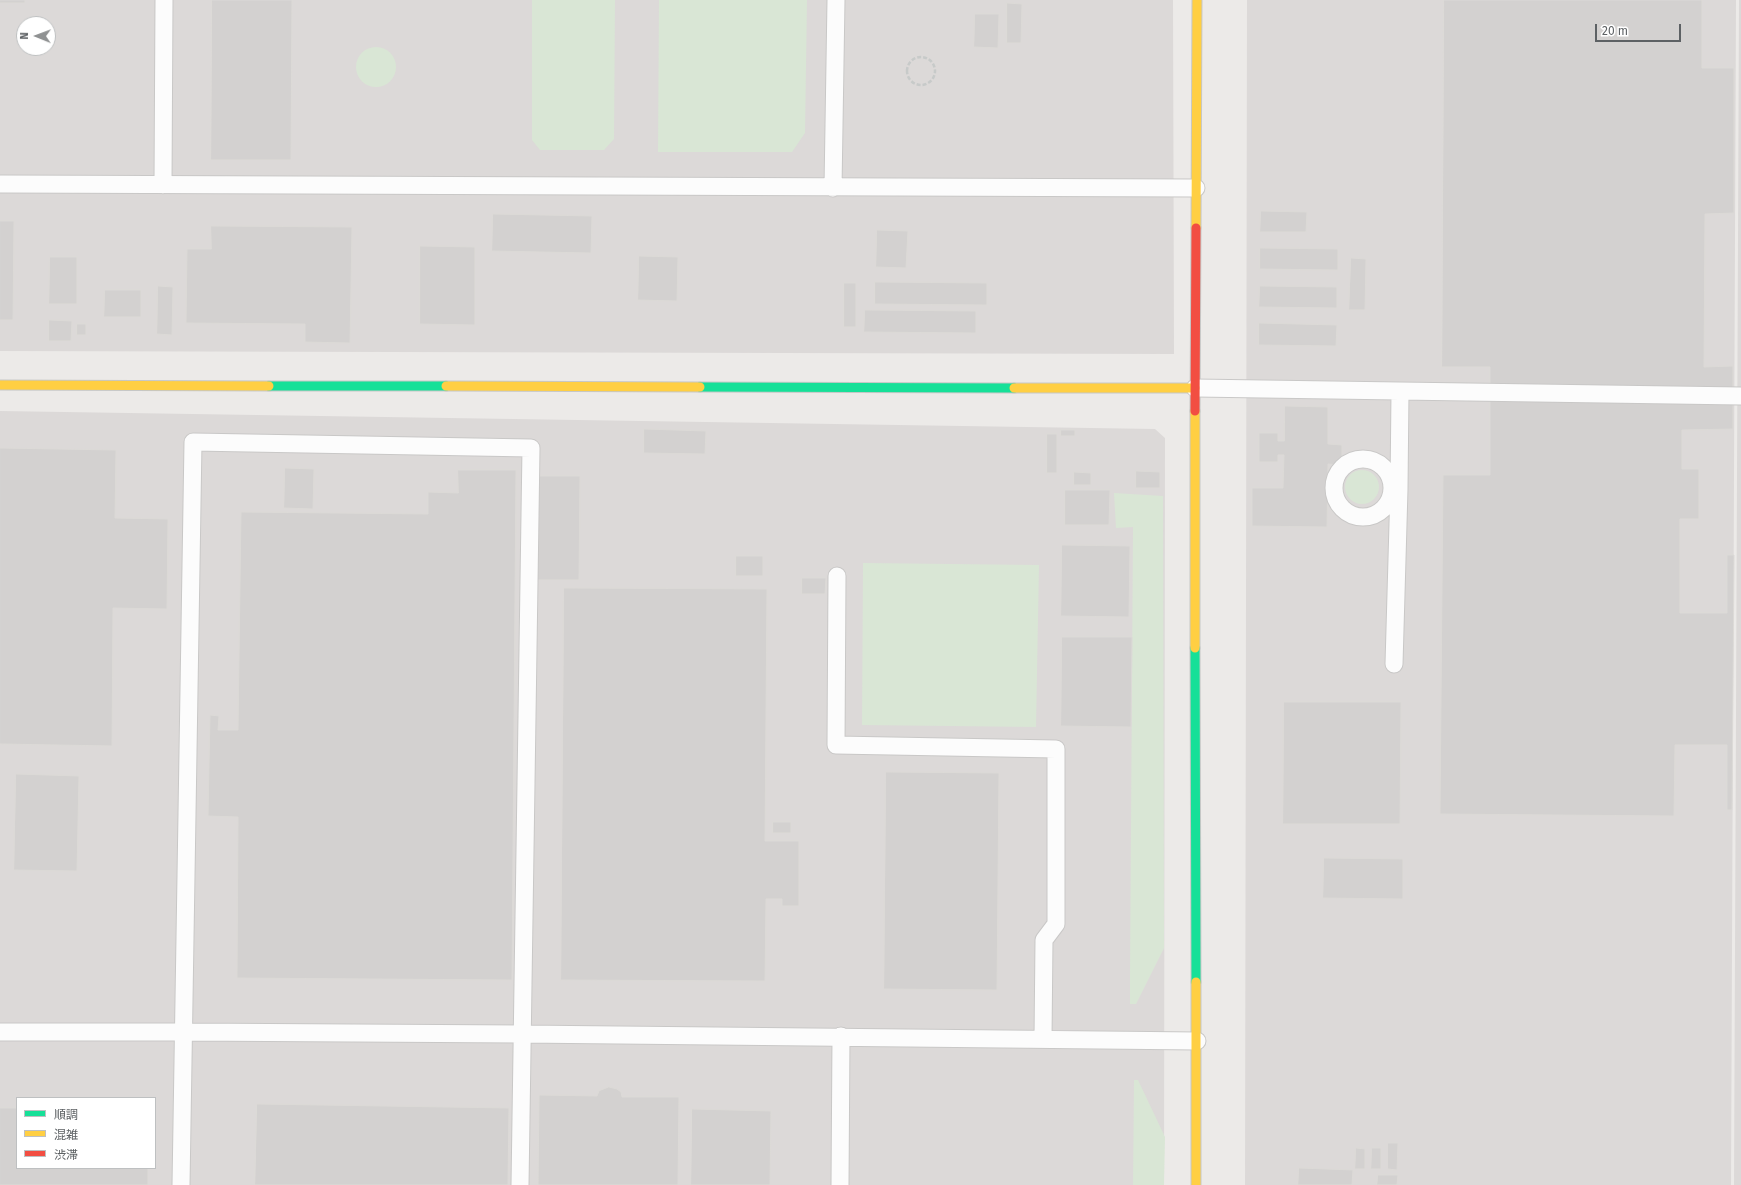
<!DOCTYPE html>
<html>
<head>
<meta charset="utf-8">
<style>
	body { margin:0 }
	#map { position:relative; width:1741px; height:1185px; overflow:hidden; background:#eceae8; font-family:"Fira Sans","Noto Sans JP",sans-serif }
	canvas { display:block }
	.legend { position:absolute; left:16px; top:1097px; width:140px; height:72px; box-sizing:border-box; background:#fff; border:1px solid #bec0c1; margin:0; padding:5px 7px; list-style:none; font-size:12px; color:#5d6164 }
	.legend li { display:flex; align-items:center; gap:8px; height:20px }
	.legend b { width:20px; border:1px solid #bec0c1 }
	.north { position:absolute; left:16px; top:16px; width:40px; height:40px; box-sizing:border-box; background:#fff; border:1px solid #bec0c1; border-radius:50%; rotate:271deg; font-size:11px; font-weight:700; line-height:16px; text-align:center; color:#5d6164 }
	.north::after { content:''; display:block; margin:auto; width:14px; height:18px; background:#8f9192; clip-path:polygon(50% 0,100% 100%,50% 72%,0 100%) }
	.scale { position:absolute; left:1595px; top:24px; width:86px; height:18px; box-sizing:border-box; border:2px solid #5d6164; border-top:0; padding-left:5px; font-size:12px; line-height:14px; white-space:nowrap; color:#5d6164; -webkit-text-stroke:3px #fff; paint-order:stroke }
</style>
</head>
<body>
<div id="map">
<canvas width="1741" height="1185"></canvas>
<ul class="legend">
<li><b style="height:5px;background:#16e098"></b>順調</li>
<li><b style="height:5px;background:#ffcf43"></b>混雑</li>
<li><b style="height:5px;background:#f24e42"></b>渋滞</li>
</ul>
<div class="north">N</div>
<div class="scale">20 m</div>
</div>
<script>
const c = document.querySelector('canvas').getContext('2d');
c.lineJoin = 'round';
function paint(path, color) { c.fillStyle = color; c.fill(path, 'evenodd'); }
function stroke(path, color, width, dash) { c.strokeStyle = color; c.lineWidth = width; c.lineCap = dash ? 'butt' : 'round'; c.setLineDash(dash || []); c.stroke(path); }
const industrial = new Path2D(`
	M0,0H1173L1174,354L0,351ZM24,24H48V48H24Z
	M1247,0H1736L1731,1185H1245Z
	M1739,0H1741V1185H1734Z
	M0,411L1155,429L1165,438L1164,1185H0ZM17,1098H155V1168H17Z`);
const green = new Path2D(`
	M532,0H615L614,139L604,150H540L532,140Z
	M659,0H807L805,133L792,152H658Z
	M356 67a20 20 0 1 1 40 0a20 20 0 1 1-40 0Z
	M1345 487a17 17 0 1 1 34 0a17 17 0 1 1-34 0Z
	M1114,493L1163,496L1164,948L1136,1004H1130V976L1133,527L1116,528Z
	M863,563L1039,565L1036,727L862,725Z
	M1134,1080H1138L1165,1137L1164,1185H1133Z`);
const building = new Path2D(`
	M0,0H25V3H0Z
	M212,0H292L291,160H211Z
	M1444,0H1702V68H1734V213L1705,214L1704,367L1733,366V429L1682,430V469H1699V519H1680V613H1727V555H1734L1732,810H1727V745H1675L1674,816L1440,814L1443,475H1490V367H1442Z
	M1007,3L1022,4L1021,43H1007Z
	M975,14H999L998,48L974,47Z
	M1261,211L1307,212L1306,232H1260Z
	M493,214L592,216L591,253L492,251Z
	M0,221H14L13,320H0Z
	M211,226L352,227L350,343L305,342V324L186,323L187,249H211Z
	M877,230L908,231L906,268L876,267Z
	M420,246L475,247V325L420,324Z
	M1260,248L1338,249V270L1260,269Z
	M639,256L678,257L677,301L638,300Z
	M50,257H77V304H49Z
	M1351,258L1366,259L1365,310H1349Z
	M875,282L987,283V305L875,304Z
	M844,283H856V327H844Z
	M158,286L173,287L172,335L157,334Z
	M1260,286L1337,287V308L1259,307Z
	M105,290H141V317H104Z
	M865,310L976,311V333L864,332Z
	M49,320L72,321L71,341H49Z
	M1259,323L1337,325L1336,346L1259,345Z
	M77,324H86V335H77Z
	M1285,406L1328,407V444L1342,445V465L1328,464L1327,527L1252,526V488H1283L1284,455H1278V462H1259V433H1278V441H1284Z
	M644,429L706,431L705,454L644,453Z
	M1061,430H1075V436H1061Z
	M1047,434H1057V473H1047Z
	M0,448L116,450L115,518L168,519L167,609L113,608L112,746L0,744Z
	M285,468L314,469L313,509L284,508Z
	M458,470H516L512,980L237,978L238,817L208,816L210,715L219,716L218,730H238L241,512L428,514V492L458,493Z
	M1136,471L1160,472V488H1136Z
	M1074,472L1091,473V485H1074Z
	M535,476H580L579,580H534Z
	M1065,490H1110L1109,525H1065Z
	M1062,545L1130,546L1129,617L1061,616Z
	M736,556H763V576H736Z
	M802,578H826L825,594H802Z
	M564,588L767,589L765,841H799V906H782V899H766L765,981L561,980Z
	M1062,637H1132L1131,727L1061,726Z
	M1284,702H1401L1400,824H1283Z
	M886,772L999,773L997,990L884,989Z
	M16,774L79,776L77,871L14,870Z
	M773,822H791V833H773Z
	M1324,858L1403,859V899L1323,898Z
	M609,1087L617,1089L621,1092L622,1097H679L678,1185H538L539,1095L597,1096L599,1091Z
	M257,1104L509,1108L508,1185H255Z
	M0,1108H17V1168H148V1185H0Z
	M692,1109L771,1111L770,1185H691Z
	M1388,1143H1398L1397,1170L1388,1169Z
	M1356,1148L1365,1149V1169H1355Z
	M1372,1148H1381V1169H1371Z
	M1299,1168L1353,1170L1352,1185H1298Z
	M1378,1175H1398L1397,1185H1377Z`);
const path = new Path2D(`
	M907 71a14 14 0 1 1 28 0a14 14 0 1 1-28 0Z`);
const lane = new Path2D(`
	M0,184L1196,188
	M163,185L164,0
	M833,188L836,0
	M1195,388L1741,396
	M1334 488a29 29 0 1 1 58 0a29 29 0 1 1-58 0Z
	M837,576L836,745L1056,749V924L1044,940L1043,1039
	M1394,664L1399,489L1400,392
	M0,1032H184L522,1034L1197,1041
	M181,1185L193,442L531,448L520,1185
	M840,1185L841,1036`);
const fast = new Path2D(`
	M269,386H446
	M700,387L1014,388
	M1195,648L1196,982`);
const slow = new Path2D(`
	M1196,228L1197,0
	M0,385L269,386
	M446,386L700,387
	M1014,388H1195
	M1195,411V648
	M1196,982V1185`);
const jam = new Path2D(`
	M1195,411L1196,228`);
paint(industrial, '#dcd9d8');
paint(green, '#d9e6d5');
paint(building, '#d3d1d0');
stroke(building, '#dcdad7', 1);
stroke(lane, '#c9c8c7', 19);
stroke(fast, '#c6c7c6', 11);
stroke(slow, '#c6c7c6', 11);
stroke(jam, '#c6c7c6', 11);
stroke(path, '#c7cac9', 2.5, [4, 2]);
stroke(lane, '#fcfcfc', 17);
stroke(fast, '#16e098', 9);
stroke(slow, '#ffcf43', 9);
stroke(jam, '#f24e42', 9);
</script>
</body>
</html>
